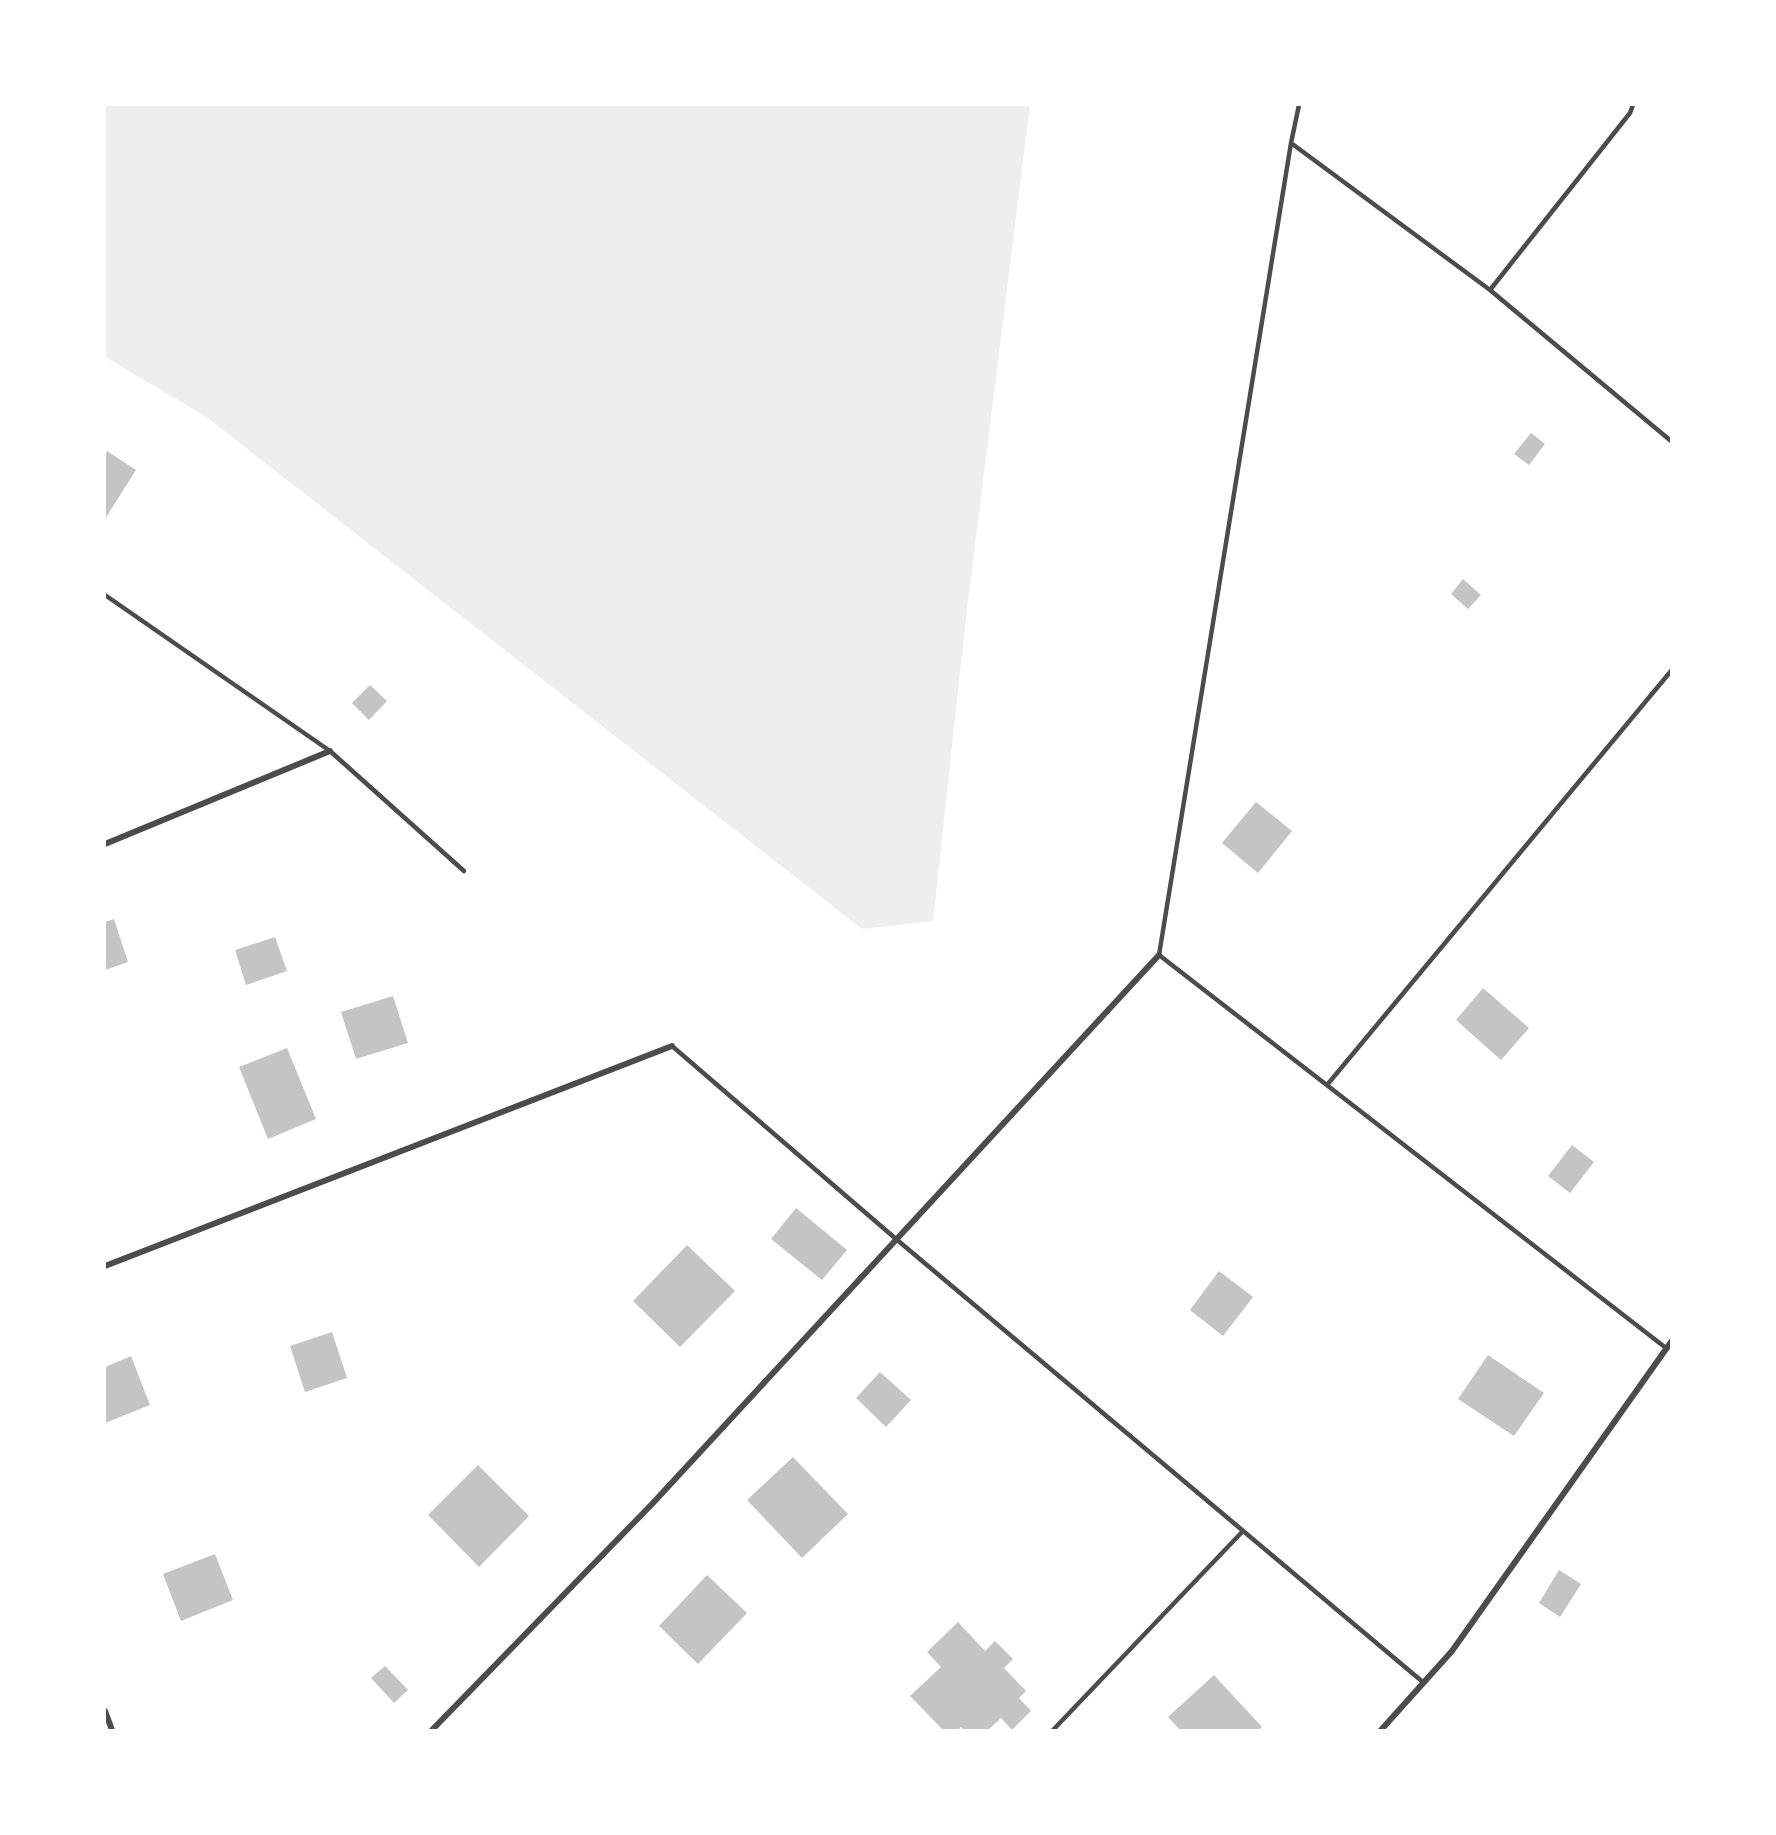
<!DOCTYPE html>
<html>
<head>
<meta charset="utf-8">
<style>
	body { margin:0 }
	#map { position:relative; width:1776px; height:1835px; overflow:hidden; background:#fff; font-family:Manrope,sans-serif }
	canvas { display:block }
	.frame { position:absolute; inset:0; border:106px solid #fff; pointer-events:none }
</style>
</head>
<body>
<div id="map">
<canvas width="1776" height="1835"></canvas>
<div class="frame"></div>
</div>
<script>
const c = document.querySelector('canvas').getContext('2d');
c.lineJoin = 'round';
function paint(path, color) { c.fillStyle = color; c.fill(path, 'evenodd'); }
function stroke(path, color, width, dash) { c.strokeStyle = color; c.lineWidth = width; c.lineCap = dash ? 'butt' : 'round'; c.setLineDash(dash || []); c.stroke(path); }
const green = new Path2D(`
	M105,105H1030L966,618L933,921L862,929L205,416L105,357Z`);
const building = new Path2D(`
	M1531,433L1545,444L1529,465L1514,454Z
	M107,451L136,470L105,519V455Z
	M1463,579L1481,595L1468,609L1451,594Z
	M370,685L387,701L369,720L352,703Z
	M1256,802L1292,831L1258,873L1222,843Z
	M114,919L128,962L105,970V922Z
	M275,937L287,971L246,985L235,950Z
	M1483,988L1529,1028L1501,1060L1456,1020Z
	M393,996L408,1043L356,1059L341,1012Z
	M287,1048L316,1119L268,1139L239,1067Z
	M1572,1145L1594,1162L1570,1193L1548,1176Z
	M796,1208L847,1250L822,1280L771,1239Z
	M687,1245L735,1291L680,1347L633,1301Z
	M1219,1271L1253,1297L1223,1336L1190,1310Z
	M332,1332L347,1378L305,1392L290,1346Z
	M1488,1355L1544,1393L1514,1436L1458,1399Z
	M131,1356L150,1405L105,1423V1367Z
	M880,1372L911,1400L886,1427L856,1398Z
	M793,1457L848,1514L802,1558L747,1500Z
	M478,1465L529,1516L479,1567L428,1515Z
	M215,1554L233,1600L181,1621L163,1574Z
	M1559,1570L1581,1584L1560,1617L1539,1603Z
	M707,1575L747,1613L698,1664L659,1626Z
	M958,1622L985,1651L995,1641L1013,1659L1004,1668L1026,1691L1019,1698L1031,1711L1012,1730L1001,1718L988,1730H964L961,1727L958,1730H943L910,1696L941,1667L927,1652Z
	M385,1666L408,1690L394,1703L371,1678Z
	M1214,1675L1262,1727L1259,1730H1180L1168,1717Z`);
const service = new Path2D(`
	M1291,143L1299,105
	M1490,290L1630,113L1633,105
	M105,595L330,751L464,871
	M672,1046L896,1239L1424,1683
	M1327,1085L1671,671
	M1666,1348L1159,955L1291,143L1490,290L1671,441
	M1053,1730L1243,1531`);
const minor = new Path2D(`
	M105,844L330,751
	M105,1266L672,1046
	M105,1711L112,1730
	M432,1730L653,1503L1159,955
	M1381,1730L1452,1651L1671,1342`);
paint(green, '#eee');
paint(building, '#c4c4c4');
stroke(service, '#4c4c4c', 4.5);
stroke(minor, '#4c4c4c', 6);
</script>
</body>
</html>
